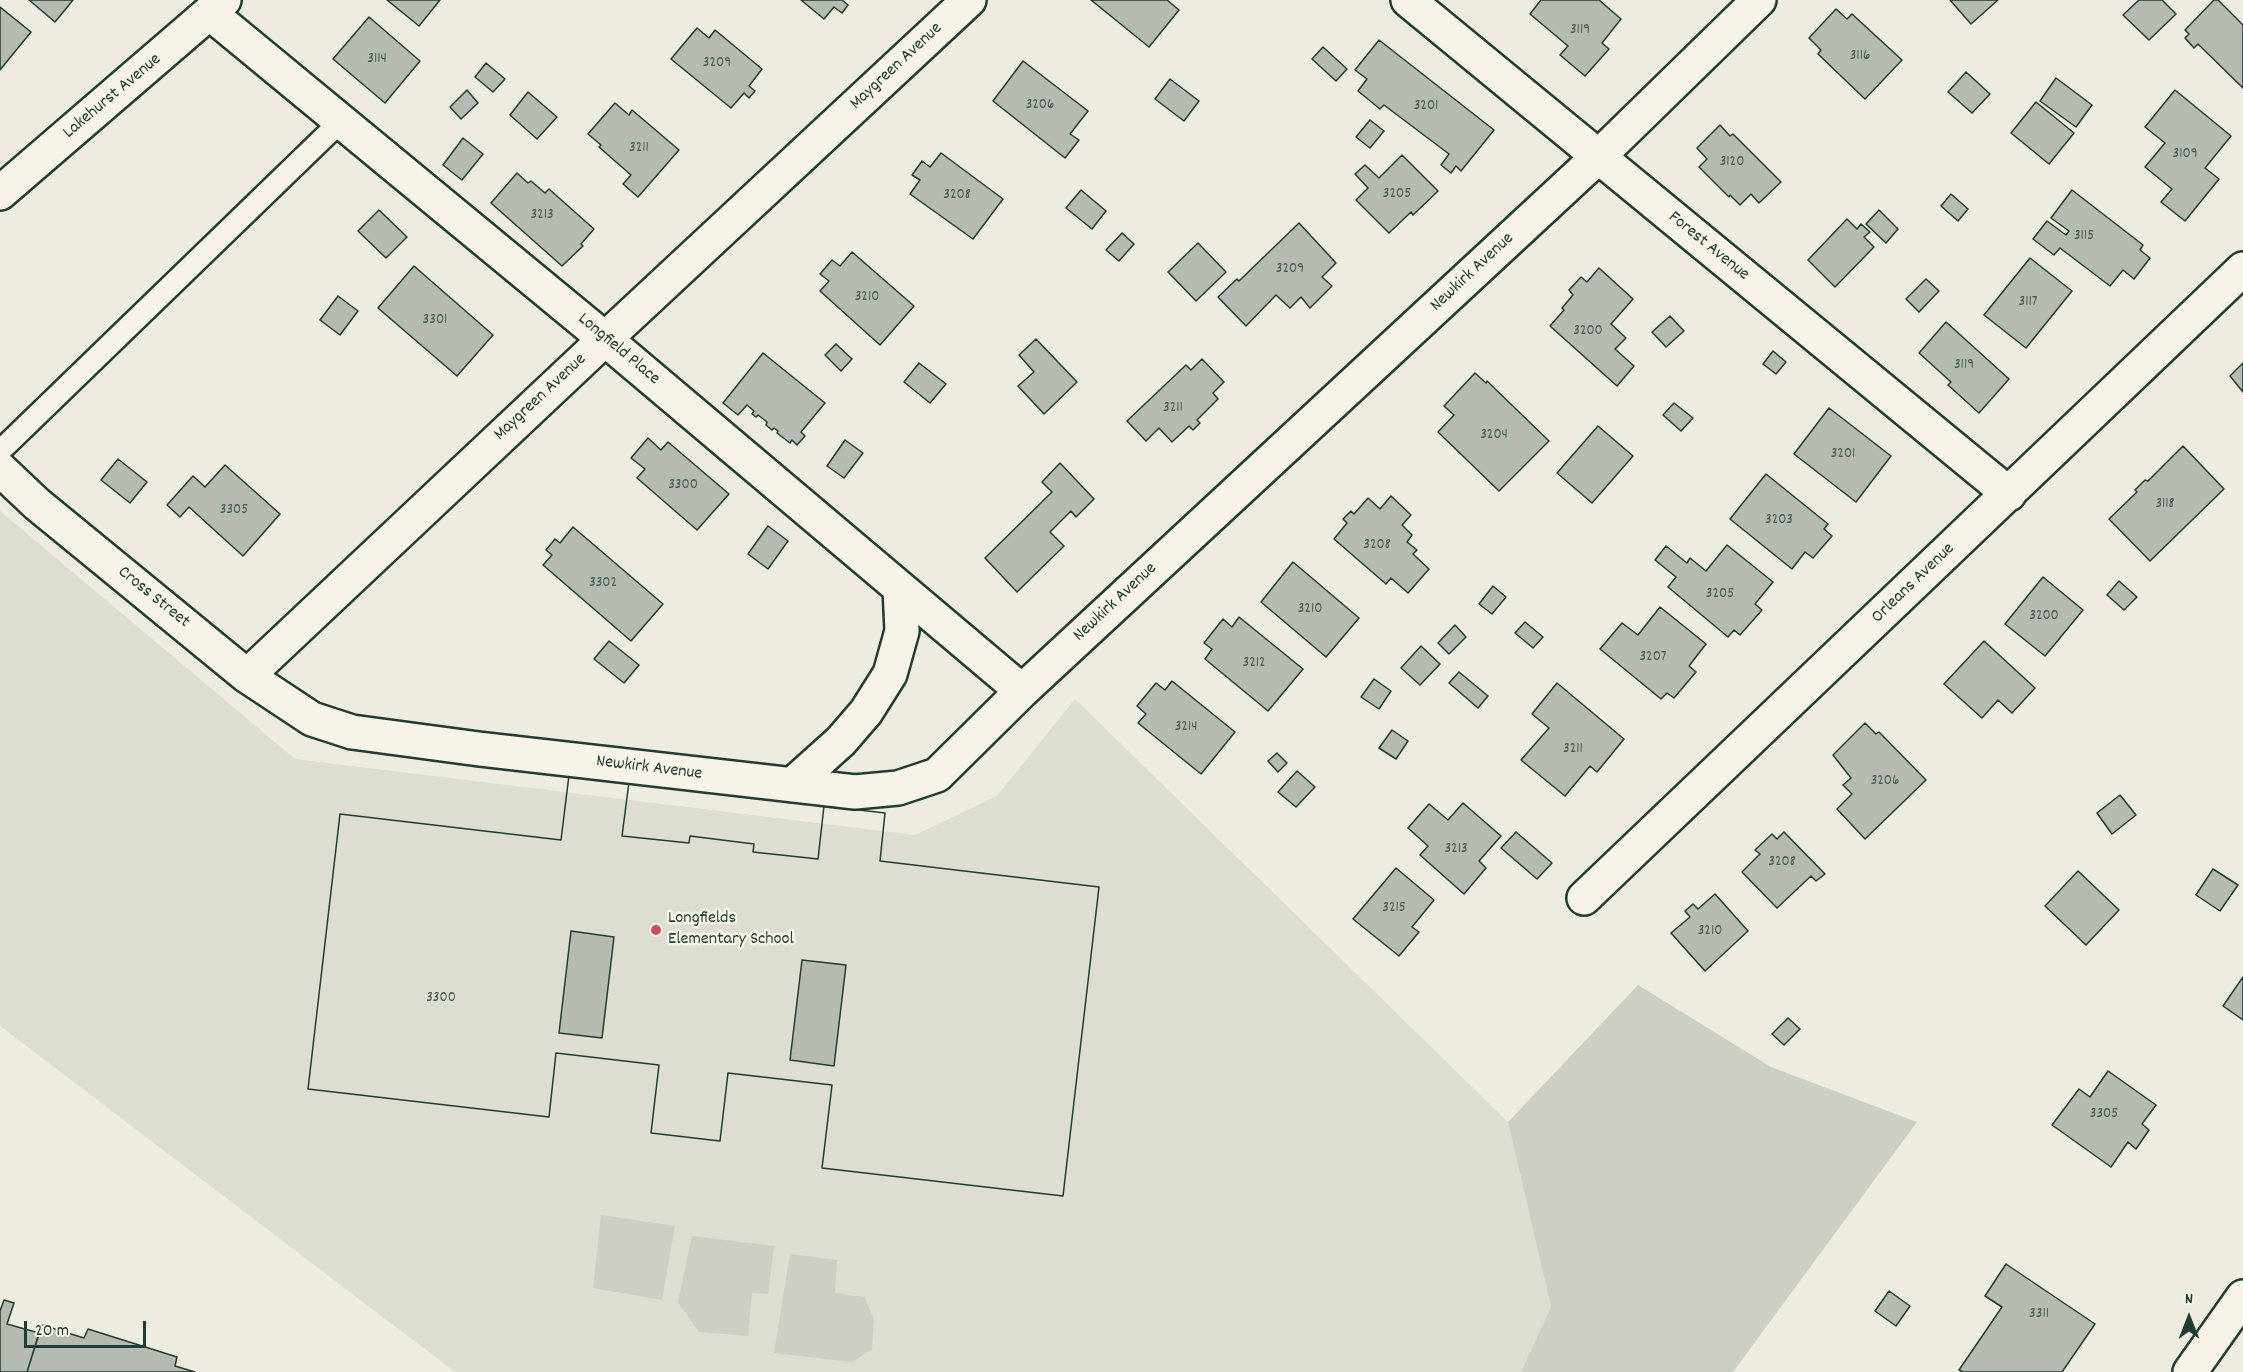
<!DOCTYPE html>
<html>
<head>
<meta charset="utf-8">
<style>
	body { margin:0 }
	#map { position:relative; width:2243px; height:1372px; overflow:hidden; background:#eeece1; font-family:Dekko,sans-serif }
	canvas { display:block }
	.north { position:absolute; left:2159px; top:1288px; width:60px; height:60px; -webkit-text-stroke:4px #f7f3e8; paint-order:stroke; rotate:0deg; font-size:16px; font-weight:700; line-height:24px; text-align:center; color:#1f3d34 }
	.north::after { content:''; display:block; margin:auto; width:21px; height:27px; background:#1f3d34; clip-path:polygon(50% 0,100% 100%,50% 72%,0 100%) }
	.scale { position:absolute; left:24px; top:1321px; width:122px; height:27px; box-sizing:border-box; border:3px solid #1f3d34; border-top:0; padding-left:8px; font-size:18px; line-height:21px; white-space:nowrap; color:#1f3d34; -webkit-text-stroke:4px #f7f3e8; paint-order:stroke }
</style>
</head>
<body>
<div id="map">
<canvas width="2243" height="1372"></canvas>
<div class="north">N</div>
<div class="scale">20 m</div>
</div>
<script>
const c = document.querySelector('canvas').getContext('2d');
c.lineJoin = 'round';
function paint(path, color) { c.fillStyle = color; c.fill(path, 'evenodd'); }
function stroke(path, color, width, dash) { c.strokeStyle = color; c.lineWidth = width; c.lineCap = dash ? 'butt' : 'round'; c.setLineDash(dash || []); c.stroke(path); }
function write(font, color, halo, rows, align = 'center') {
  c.font = font + ' Dekko,sans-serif'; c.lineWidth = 5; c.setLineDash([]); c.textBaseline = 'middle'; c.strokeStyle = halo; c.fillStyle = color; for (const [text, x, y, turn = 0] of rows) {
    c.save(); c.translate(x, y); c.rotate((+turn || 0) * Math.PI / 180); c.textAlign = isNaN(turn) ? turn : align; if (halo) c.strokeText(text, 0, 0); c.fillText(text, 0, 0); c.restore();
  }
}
const built = new Path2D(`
	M0,511L295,759L915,835L997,796L1075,699L1508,1122L1551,1307L1521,1372H455L0,1026Z`);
const green = new Path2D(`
	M1638,985L1771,1067L1917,1122L1733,1372H1521L1551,1307L1508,1122Z
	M601,1215L675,1226L662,1300L593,1288Z
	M692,1236L774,1246L768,1294L752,1293L748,1336L699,1332L678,1302Z
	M790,1254L837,1260L835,1293L864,1297L874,1319L872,1349L852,1362L774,1353Z`);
const building = new Path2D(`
	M29,0H73L55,22Z
	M387,0H440L419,26Z
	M801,0H842L848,5L842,13L834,7L824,19Z
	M1091,0H1167L1179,10L1149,47Z
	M1541,0H1599L1621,19L1602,43L1609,49L1585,76L1560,55L1568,46L1530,14Z
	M1950,0H1998L1971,24Z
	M2139,0H2162L2176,14L2149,40L2123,15Z
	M2214,0H2218L2243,25V88L2198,44L2194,48L2185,38L2189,34L2185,30Z
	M0,7L31,32L0,70Z
	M1836,9L1847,19L1852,14L1902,60L1865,99L1818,54L1821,50L1809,38Z
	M369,17L420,61L385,103L333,59Z
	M697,28L709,38L715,30L762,69L749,86L755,91L749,98L744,93L731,108L671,59Z
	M1379,40L1494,130L1461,171L1456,166L1451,173L1441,165L1449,154L1384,105L1380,109L1358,91L1367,79L1355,70Z
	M1323,47L1347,69L1336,81L1312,59Z
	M1023,61L1088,111L1070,134L1079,140L1065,158L993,101Z
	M486,63L505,79L493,92L475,77Z
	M1966,72L1990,94L1972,113L1948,92Z
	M2056,78L2092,105L2076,127L2040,101Z
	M1170,79L1199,101L1184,121L1155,99Z
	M467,90L478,103L461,119L450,107Z
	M2175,90L2231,136L2205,168L2219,179L2185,221L2161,202L2172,189L2145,167L2165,143L2145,127Z
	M528,92L557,117L537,139L510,115Z
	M2036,102L2074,133L2049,164L2011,133Z
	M615,103L629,115L632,110L679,150L638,197L623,184L631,175L599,147L601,145L588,134Z
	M1370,120L1384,131L1370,148L1356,137Z
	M1720,125L1730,136L1733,134L1781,182L1759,203L1751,194L1740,205L1730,195L1729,197L1699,167L1707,159L1697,148Z
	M463,138L483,154L462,180L443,165Z
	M941,153L1003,199L973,239L910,194L920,180L912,175L922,161L930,167Z
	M1402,155L1438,191L1413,215L1411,212L1389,233L1356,200L1368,188L1355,174L1365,165L1379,178Z
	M517,173L528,183L531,181L545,193L549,189L594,229L581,244L583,246L562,266L491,203Z
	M1081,190L1106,211L1092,229L1066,208Z
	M2072,190L2143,245L2140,250L2150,258L2134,279L2123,270L2110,286L2060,248L2054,255L2033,239L2047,221L2066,235L2069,231L2051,218Z
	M1951,194L1968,209L1958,221L1941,206Z
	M379,210L407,237L386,258L358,231Z
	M1879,210L1898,229L1886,243L1866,224Z
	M1847,219L1857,229L1861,224L1870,232L1864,237L1874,247L1835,287L1808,260Z
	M1299,223L1336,263L1322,277L1332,286L1310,308L1301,297L1290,308L1276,295L1246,326L1218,297L1237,279L1239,281Z
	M1122,233L1134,244L1119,261L1106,250Z
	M1198,243L1226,272L1196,301L1168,272Z
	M852,252L914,306L880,345L820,291L829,281L820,274L832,260L840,266Z
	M2030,258L2072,291L2026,348L1984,315Z
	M414,266L493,335L457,376L378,308Z
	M1599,268L1633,299L1611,324L1626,338L1615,349L1634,366L1617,386L1550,326L1564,310L1562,308L1573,295L1569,290L1581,277L1587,282Z
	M1926,279L1939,291L1919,312L1906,299Z
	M338,296L358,311L340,335L320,320Z
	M1670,316L1684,331L1666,347L1652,332Z
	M1946,322L2009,379L1979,413L1948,385L1951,382L1919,353Z
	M1036,339L1077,382L1044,414L1018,386L1034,372L1019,355Z
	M836,344L852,359L841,371L825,355Z
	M1773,351L1786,362L1776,374L1763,364Z
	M763,353L825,403L801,432L805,436L797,445L792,440L790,443L777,433L778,431L774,428L772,430L766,425L767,422L758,415L756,417L752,414L754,411L747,405L738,415L723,403Z
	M1202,359L1224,382L1213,393L1218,399L1197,420L1200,423L1193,430L1189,426L1172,442L1159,428L1146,441L1127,421L1186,365L1191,370Z
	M919,363L946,384L930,403L904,382Z
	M2243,363V392L2230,376Z
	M1475,373L1486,383L1487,381L1549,441L1499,491L1438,432L1454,415L1444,406Z
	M1674,403L1693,418L1681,431L1663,415Z
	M1829,408L1891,456L1856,502L1794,454Z
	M1598,426L1633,456L1592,503L1557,473Z
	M648,438L661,450L668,442L729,494L697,530L637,478L645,469L631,458Z
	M845,440L863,453L844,478L827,466Z
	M2183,446L2224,489L2150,561L2109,519L2137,492L2135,490L2145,480L2148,481Z
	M118,459L147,482L130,503L101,480Z
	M1060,463L1094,499L1076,517L1071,511L1050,532L1064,546L1017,592L985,558L1052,492L1042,482Z
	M225,465L280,514L243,556L189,507L180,517L167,505L193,476L205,487Z
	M1766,474L1828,524L1824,529L1832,536L1813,558L1805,552L1792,569L1730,519Z
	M1391,496L1411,515L1402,525L1412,535L1407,542L1417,550L1413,554L1429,569L1408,593L1391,578L1386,584L1334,539L1347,523L1343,519L1351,511L1354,514L1368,498L1380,509Z
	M768,526L788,541L768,569L748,554Z
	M573,527L663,604L631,641L543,565L552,555L546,550L555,539L560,543Z
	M1727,545L1773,582L1755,604L1762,610L1740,635L1734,630L1728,637L1668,587L1676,577L1655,560L1666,546L1687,563L1690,558L1706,571Z
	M1293,562L1359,618L1326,657L1261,602Z
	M2043,577L2083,610L2045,656L2005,624Z
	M2119,581L2137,597L2124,610L2107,595Z
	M1493,586L1506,597L1492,614L1479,604Z
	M1660,607L1706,644L1689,666L1696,672L1674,698L1667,693L1661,699L1600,649L1622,623L1638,635Z
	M1239,617L1303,669L1268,711L1205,659L1212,649L1204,643L1223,619L1232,627Z
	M1525,622L1543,637L1533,648L1515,633Z
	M1455,625L1466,637L1449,654L1438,643Z
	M609,641L639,665L624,683L594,659Z
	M1984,641L2035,688L2012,713L1998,700L1982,718L1944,684Z
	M1421,646L1440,664L1420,685L1401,668Z
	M1459,672L1488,696L1478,708L1449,683Z
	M1374,679L1391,691L1379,709L1361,697Z
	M1172,681L1235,732L1201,774L1138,723L1146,714L1137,706L1156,683L1165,690Z
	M1557,683L1624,739L1597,772L1590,766L1565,796L1521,760L1549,728L1532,714Z
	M1865,723L1876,734L1879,732L1926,780L1865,839L1837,809L1852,794L1843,785L1851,778L1833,755Z
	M1392,730L1408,741L1396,759L1379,748Z
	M1277,753L1287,763L1278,772L1268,761Z
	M1297,771L1315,787L1296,807L1278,792Z
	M569,775L629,782L622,836L689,843L690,836L754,844L753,852L818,859L824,806L885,813L880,861L1099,887L1063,1196L822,1168L832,1085L728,1073L720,1141L651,1133L659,1065L556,1053L549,1117L308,1089L340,814L561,840ZM571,931L614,937L602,1038L559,1033ZM802,960L846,965L834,1066L790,1060Z
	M569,775L629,782L622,836L689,843L690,836L754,844L753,852L818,859L824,806L885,813L880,861L1099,887L1063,1196L822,1168L832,1085L728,1073L720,1141L651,1133L659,1065L556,1053L549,1117L308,1089L340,814L561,840Z
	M2120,795L2136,815L2112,834L2097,813Z
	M1463,803L1501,836L1479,861L1486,868L1464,894L1420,855L1428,846L1408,828L1429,804L1448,820Z
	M1516,832L1552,863L1537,879L1501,848Z
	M1784,832L1825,874L1816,881L1811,876L1777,908L1742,872L1760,854L1755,850L1772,834L1777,839Z
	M1396,868L1434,900L1412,927L1419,932L1399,956L1353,919Z
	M2213,869L2238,885L2220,911L2196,895Z
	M2078,871L2119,910L2086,945L2045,906Z
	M1715,894L1748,931L1705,971L1671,933L1690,917L1685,911L1693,904L1698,909Z
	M2243,977V1020L2223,1006Z
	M1788,1018L1800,1029L1784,1045L1772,1034Z
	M2108,1071L2156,1105L2142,1124L2149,1130L2136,1149L2128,1142L2111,1167L2052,1125L2079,1089L2090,1097Z
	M2006,1264L2095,1324L2062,1372H1963L1959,1370L2002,1307L1985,1296Z
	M1889,1291L1910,1306L1896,1326L1875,1311Z
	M4,1300L14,1303L7,1324L39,1333L27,1372H0V1311Z
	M42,1325L84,1338L88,1329L177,1357L175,1366L195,1372H27Z`);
const lane = new Path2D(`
	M0,451L341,121`);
const street = new Path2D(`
	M1408,0L2009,494
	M211,14L605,339L1022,691
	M0,193L224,0
	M0,469L37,504L247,676L312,719L352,732L479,749L855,792L898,788L937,775L1022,691L1598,157L1759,0
	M247,676L605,339L969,0
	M792,785L841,741L866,712L890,674L902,631L900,588
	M1584,898L2243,269
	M2190,1372L2243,1297`);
const markers = [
	[656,930,6,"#d1495b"]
];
const numberNames = [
	["3119",1580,31],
	["3116",1860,57],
	["3114",377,60],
	["3209",717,64],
	["3206",1040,106],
	["3201",1426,107],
	["3211",639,149],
	["3109",2185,155],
	["3120",1732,163],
	["3205",1397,195],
	["3208",957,196],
	["3213",542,216],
	["3115",2084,237],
	["3209",1290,270],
	["3210",867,298],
	["3117",2028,303],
	["3301",435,321],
	["3200",1588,332],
	["3119",1964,366],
	["3211",1173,409],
	["3204",1494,436],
	["3201",1843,455],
	["3300",683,486],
	["3118",2165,505],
	["3305",234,511],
	["3203",1779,521],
	["3208",1377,546],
	["3302",603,584],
	["3205",1720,595],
	["3210",1310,610],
	["3200",2044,617],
	["3207",1653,658],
	["3212",1254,664],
	["3214",1186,728],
	["3211",1573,750],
	["3206",1885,782],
	["3213",1456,850],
	["3208",1782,863],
	["3215",1394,909],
	["3210",1710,932],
	["3300",441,999],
	["3305",2104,1115],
	["3311",2039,1315]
];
const streetNames = [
	["Maygreen Avenue",897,67,-43],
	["Lakehurst Avenue",113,97,-40],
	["Forest Avenue",1708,247,39],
	["Newkirk Avenue",1473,273,-43],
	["Longfield Place",618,350,40],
	["Maygreen Avenue",541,398,-43],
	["Orleans Avenue",1914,584,-44],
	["Cross Street",153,598,39],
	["Newkirk Avenue",1116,603,-43],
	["Newkirk Avenue",649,769,7]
];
const poiNames = [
	["Longfields",668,920],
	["Elementary School",668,941]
];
paint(built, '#ddddd2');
paint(green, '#cccfc4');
paint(building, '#b5bbb0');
stroke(building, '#1f3d34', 1.5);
stroke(lane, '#1f3d34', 26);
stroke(street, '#1f3d34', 38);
stroke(lane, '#f7f3e8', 21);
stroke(street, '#f7f3e8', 33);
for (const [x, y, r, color] of markers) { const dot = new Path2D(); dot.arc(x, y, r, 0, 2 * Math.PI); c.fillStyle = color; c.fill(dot); stroke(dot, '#f7f3e8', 2); }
write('15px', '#445c53', null, numberNames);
write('18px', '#1f3d34', '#f7f3e8', streetNames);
write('18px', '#1f3d34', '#f7f3e8', poiNames, 'left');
</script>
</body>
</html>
